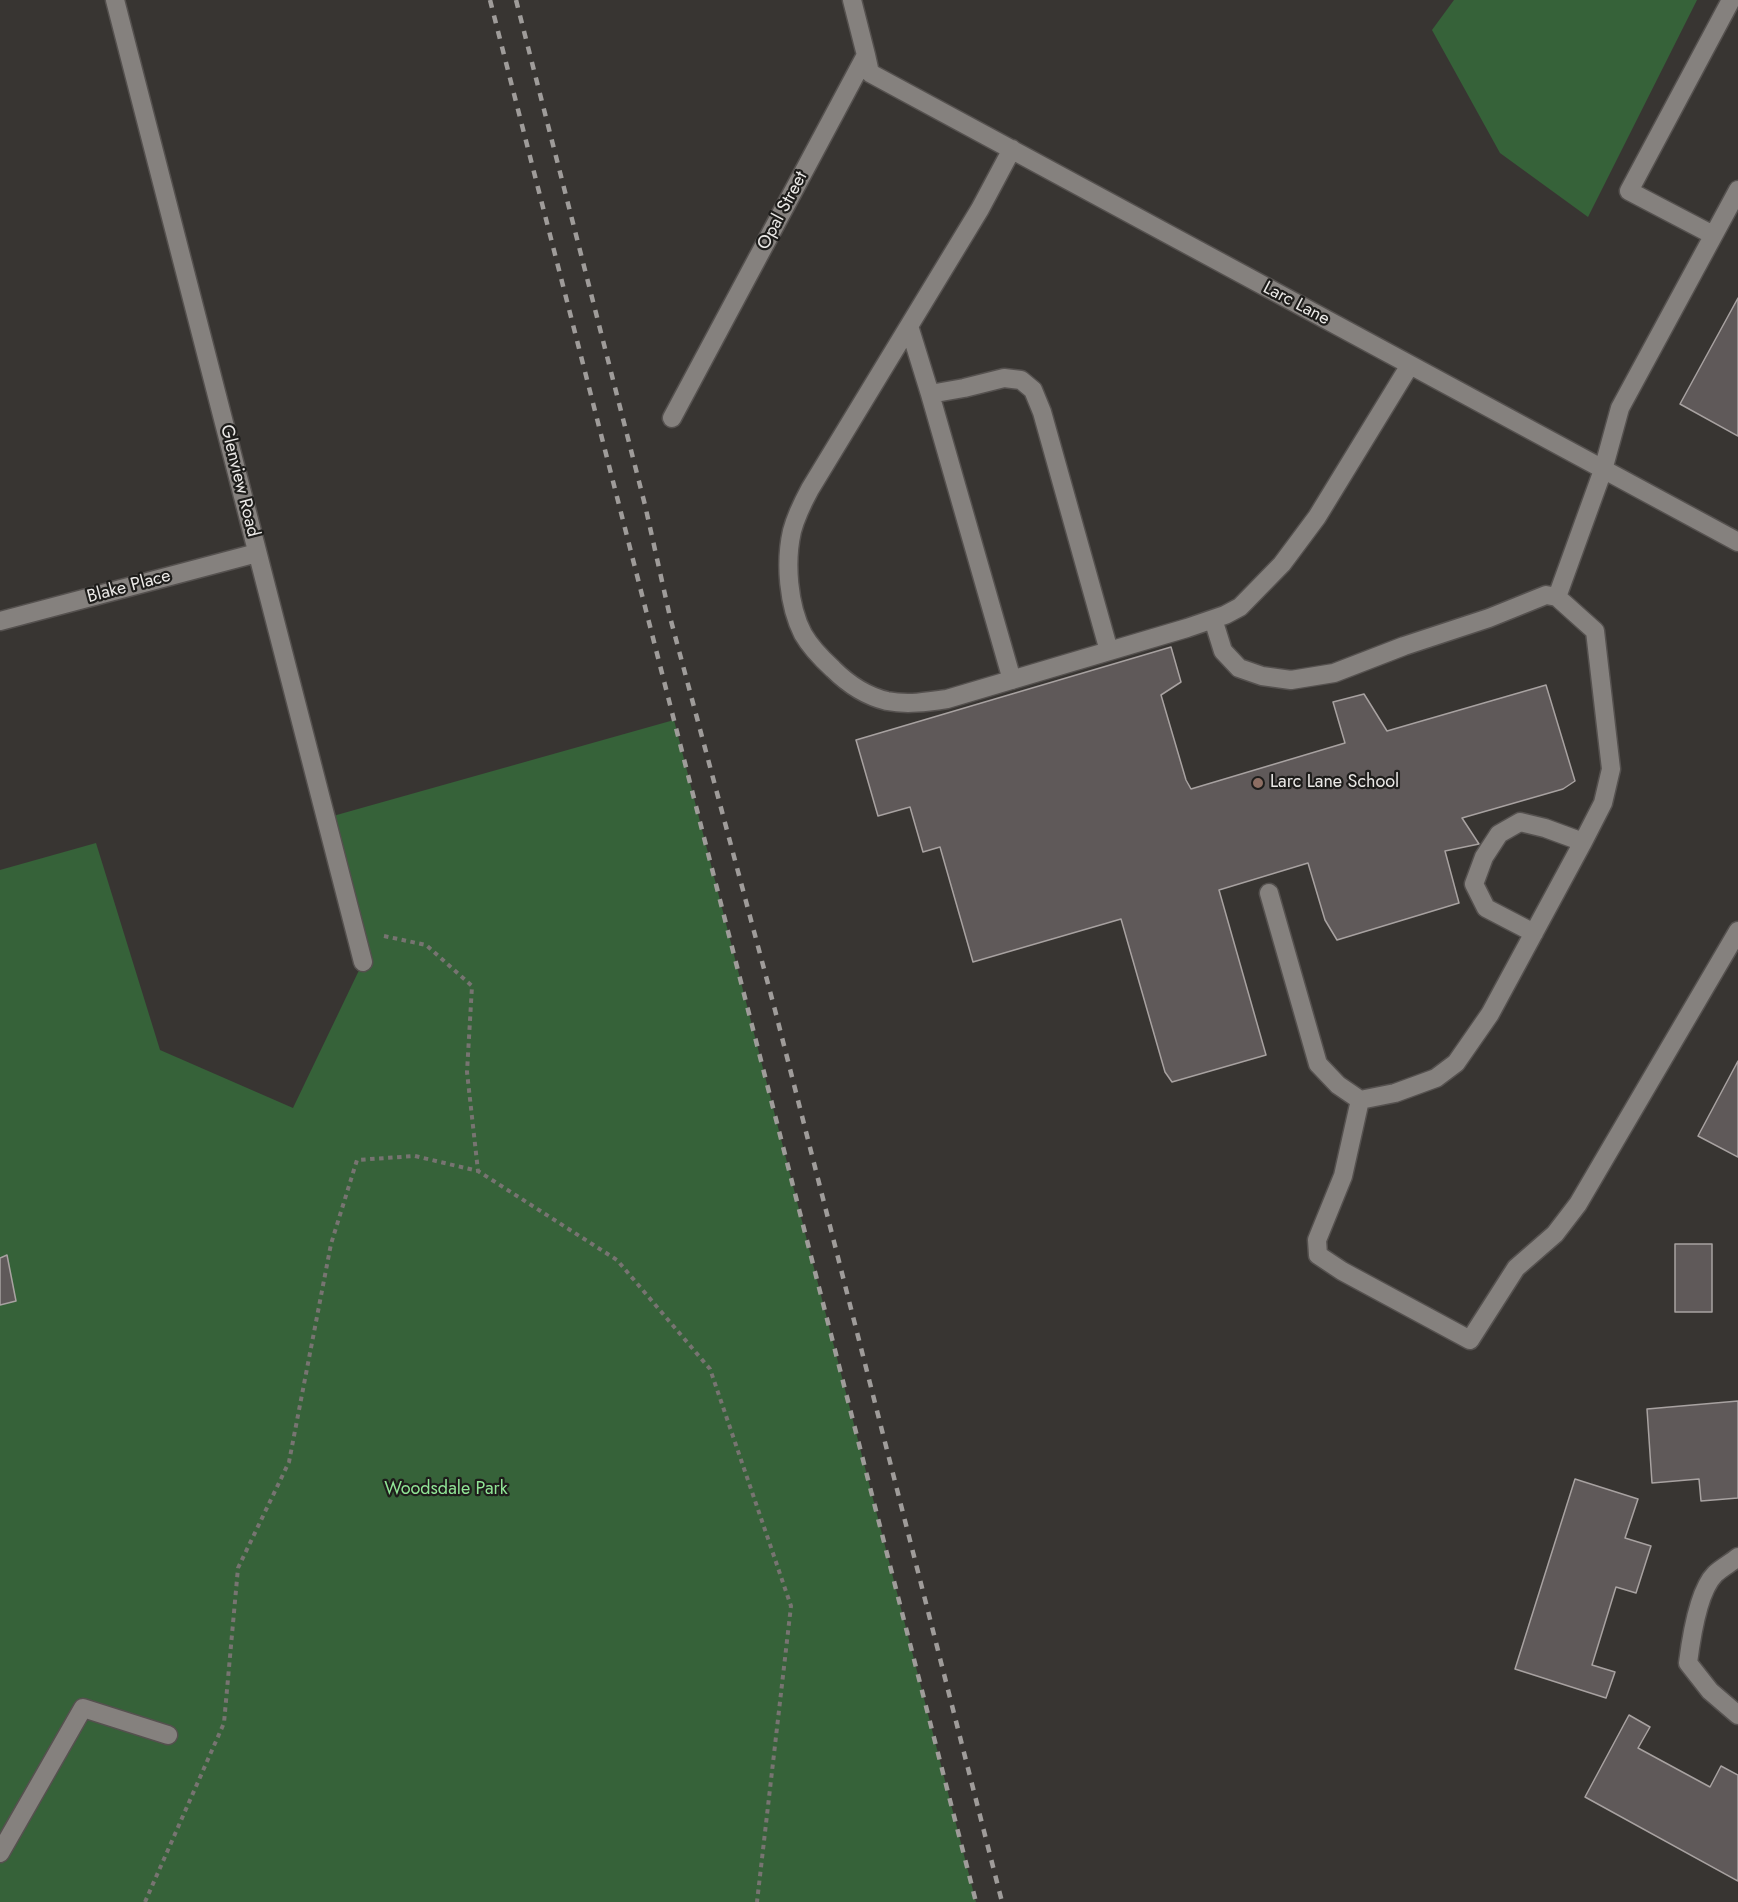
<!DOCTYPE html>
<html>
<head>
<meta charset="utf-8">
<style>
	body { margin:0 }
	canvas { display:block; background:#383532 }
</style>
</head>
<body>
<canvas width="1738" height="1902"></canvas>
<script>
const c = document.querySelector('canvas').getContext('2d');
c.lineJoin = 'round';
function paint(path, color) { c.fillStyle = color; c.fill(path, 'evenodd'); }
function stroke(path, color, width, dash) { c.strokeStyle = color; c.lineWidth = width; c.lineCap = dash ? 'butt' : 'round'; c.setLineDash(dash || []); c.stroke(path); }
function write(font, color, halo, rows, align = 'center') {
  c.font = font + ' Jost,sans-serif'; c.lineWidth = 4.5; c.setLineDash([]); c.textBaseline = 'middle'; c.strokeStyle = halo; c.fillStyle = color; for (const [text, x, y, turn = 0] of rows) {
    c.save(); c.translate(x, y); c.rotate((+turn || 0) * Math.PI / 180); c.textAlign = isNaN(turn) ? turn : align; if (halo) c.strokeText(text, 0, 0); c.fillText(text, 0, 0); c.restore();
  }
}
const green = new Path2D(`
	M1454,0H1697L1588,217L1500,153L1432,30Z
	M674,720L976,1902H0V870L96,843L160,1050L293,1108L363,962L326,818Z`);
const building = new Path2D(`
	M1738,298V436L1680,404Z
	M1171,647L1181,682L1161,695L1186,780L1191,789L1345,743L1333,702L1364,694L1387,731L1546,685L1575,781L1563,789L1462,818L1479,844L1445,851L1459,903L1337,940L1325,920L1308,863L1219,890L1266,1055L1172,1082L1165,1072L1121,919L973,962L940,847L923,852L910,807L878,816L856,740Z
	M1738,1061V1157L1698,1136Z
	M1675,1244H1712V1312H1675Z
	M7,1255L16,1301L0,1305V1258Z
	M1738,1401V1498L1701,1501L1699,1479L1652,1483L1647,1409Z
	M1575,1479L1638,1499L1625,1538L1651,1546L1636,1593L1616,1587L1592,1665L1615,1672L1606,1698L1515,1669Z
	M1629,1715L1650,1727L1638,1748L1710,1787L1721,1766L1738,1775V1881L1585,1797Z`);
const path = new Path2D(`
	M384,936L426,945L472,986L467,1072L478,1171
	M145,1902L224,1723L238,1568L289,1462L331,1244L357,1160L415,1156L478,1171L617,1260L710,1369L791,1606L757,1902`);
const minor = new Path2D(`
	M115,0L363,962
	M866,55L870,73L1738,542
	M1012,149L980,209L810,489C803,502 796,516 792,531C785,562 788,605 803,634C811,648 821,658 833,669C848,684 866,696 887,701C907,705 927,702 947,699L1187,628L1225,615L1240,607L1282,564L1317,517L1410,365
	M1713,235L1629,191L1731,0
	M909,326L930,394L1012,680
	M930,394L964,388L1004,378L1021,380L1033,390L1042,412L1109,651
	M672,418L866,55L852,0
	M1213,619L1223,651L1239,668L1262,676L1291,680L1334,673L1404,646L1489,618L1546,595L1557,597L1603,470L1620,408L1738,190
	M0,621L257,553
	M1269,893L1318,1064L1338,1085L1360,1100L1395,1093L1436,1078L1456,1063L1490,1014L1583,842L1603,803L1611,769L1595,631L1557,597
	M1534,933L1486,908L1474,884L1484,857L1499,834L1520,822L1545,828L1583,842
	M1360,1100L1343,1176L1317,1240L1318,1255L1342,1271L1470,1340L1516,1268L1555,1234L1578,1204L1738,931
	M1738,1557C1731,1563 1721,1568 1715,1574C1698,1591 1691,1639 1688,1663L1710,1691L1738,1715
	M0,1853L83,1708L168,1735`);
const rail = new Path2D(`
	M490,0L976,1902
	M516,0L645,505L670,617L775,1010L1002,1902`);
const markers = [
	[1258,783,6,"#8d6e63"]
];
const streetNames = [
	["Opal Street",783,211,-62],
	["Larc Lane",1296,304,28],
	["Glenview Road",239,481,76],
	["Blake Place",129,587,-15]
];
const poiNames = [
	["Larc Lane School",1270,783]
];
const parkNames = [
	["Woodsdale Park",446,1490]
];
paint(green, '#366239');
paint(building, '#5f5959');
stroke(building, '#a8a2a1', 1.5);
stroke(minor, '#55514f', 21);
stroke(path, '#777471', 4, [4.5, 4.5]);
stroke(minor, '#85817e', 18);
stroke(rail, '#9f9c9a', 4.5, [8, 8]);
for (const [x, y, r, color] of markers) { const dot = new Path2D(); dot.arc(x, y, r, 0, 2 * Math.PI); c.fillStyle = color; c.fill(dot); stroke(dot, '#1e1d1b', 2); }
write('18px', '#ebe9e7', '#1e1d1b', streetNames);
write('18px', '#ebe9e7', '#1e1d1b', poiNames, 'left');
write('18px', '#91e697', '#1e1d1b', parkNames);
</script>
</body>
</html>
